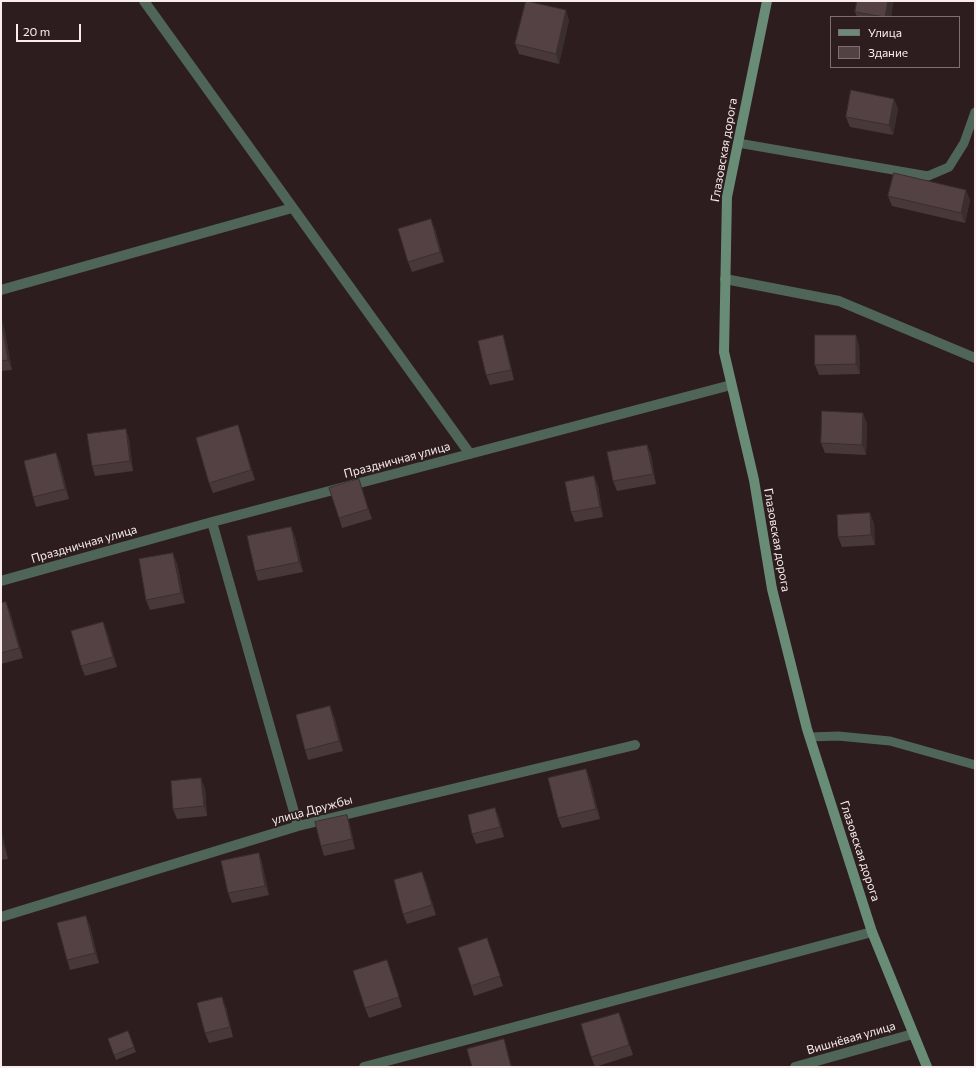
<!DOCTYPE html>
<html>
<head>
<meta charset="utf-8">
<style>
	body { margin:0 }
	#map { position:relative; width:976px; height:1068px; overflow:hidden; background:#2d1d1e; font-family:Commissioner,sans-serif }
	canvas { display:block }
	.frame { position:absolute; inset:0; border:2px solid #f8eced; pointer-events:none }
	.legend { position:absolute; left:830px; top:16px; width:130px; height:52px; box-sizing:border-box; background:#2d1d1e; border:1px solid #7e7071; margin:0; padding:5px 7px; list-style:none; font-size:12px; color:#f8eced }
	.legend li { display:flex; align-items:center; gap:8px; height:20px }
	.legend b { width:20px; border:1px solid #7e7071 }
	.scale { position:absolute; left:16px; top:24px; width:65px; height:18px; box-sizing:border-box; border:2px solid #f8eced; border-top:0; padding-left:5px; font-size:12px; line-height:14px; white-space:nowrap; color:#f8eced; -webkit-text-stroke:3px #2d1d1e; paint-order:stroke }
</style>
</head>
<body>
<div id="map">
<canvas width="976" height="1068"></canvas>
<div class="frame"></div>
<ul class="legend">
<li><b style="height:5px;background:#688c76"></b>Улица</li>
<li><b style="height:11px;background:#544143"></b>Здание</li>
</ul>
<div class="scale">20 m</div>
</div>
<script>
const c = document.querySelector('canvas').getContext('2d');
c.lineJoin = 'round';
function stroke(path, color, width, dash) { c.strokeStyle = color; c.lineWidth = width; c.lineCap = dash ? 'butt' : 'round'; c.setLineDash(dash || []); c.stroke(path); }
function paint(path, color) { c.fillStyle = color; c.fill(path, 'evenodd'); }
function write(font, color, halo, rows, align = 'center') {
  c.font = font + ' Commissioner,sans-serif'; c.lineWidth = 3.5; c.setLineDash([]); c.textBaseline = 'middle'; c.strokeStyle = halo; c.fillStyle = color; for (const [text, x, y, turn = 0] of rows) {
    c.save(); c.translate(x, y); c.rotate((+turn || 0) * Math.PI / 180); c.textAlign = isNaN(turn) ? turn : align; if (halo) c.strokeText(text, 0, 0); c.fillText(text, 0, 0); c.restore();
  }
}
const lane = new Path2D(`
	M738,143L928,176L949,167L964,143L975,112
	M810,737L838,736L890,741L975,765`);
const street = new Path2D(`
	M144,1L470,454
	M725,279L839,301L975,358
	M1,290L292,208
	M212,522L298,826
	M1,581L212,522L731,385
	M1,917L298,826L635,745
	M364,1067L872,932
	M795,1067L913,1034`);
const secondary = new Path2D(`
	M767,1L727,197L724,352L754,480L772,589L807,729L872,932L927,1067`);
const wall = new Path2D(`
	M893,3L891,17H857L855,12Z
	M569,20L559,64L519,54L515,44Z
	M894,99L898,109L893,135L850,127L846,117Z
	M888,196L970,200L965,223L892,206Z
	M435,229L444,262L412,272L408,262Z
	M1,318L4,327L12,370L1,371Z
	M503,335L506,345L514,380L490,385L486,375Z
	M859,345L860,374L819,375L815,365Z
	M867,423L866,455L825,453L821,443Z
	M238,425L255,480L213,493L209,483Z
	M126,429L129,439L133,471L95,476L92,466Z
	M647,445L651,455L656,484L617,491L613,481Z
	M56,453L60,463L69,499L36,507L33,497Z
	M594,476L598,486L603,517L575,522L571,512Z
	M362,489L372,519L342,528L339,518Z
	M874,523L875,545L842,547L838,537Z
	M291,527L295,537L303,572L258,581L255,571Z
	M177,563L185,603L150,610L146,600Z
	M6,602L10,612L23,658L1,664V603Z
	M103,622L107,632L117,667L85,676L81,666Z
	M334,716L343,751L308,760L305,750Z
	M590,779L600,819L562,828L558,818Z
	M205,788L207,816L177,819L173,809Z
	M495,808L499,818L504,837L476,844L472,834Z
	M347,815L350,825L355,849L324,856L321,846Z
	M1,829L8,859L1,860Z
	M259,853L262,863L269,895L232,903L228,893Z
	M426,882L436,915L407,924L403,914Z
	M90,926L99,963L70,970L67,960Z
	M487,938L503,986L474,996L458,948Z
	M390,970L402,1007L369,1018L365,1008Z
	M226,1007L233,1037L209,1043L205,1033Z
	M623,1023L633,1055L595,1067L591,1057Z
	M128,1031L136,1052L116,1060L108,1039Z`);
const shadedWall = new Path2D(`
	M888,1H893V3L891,17H885Z
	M566,10L569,20L559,64L556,54Z
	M894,99L898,109L893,135L889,125Z
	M966,190L970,200L965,223L961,213Z
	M431,219L435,229L444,262L440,252Z
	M1,318L4,327L12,370L8,360Z
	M503,335L506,345L514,380L511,370Z
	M856,335L859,345L860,374L856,364Z
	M863,413L867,423L866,455L862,445Z
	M238,425L241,435L255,480L251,470Z
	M126,429L129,439L133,471L130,461Z
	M647,445L651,455L656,484L653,474Z
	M56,453L60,463L69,499L65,489Z
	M594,476L598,486L603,517L600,507Z
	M359,479L362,489L372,519L368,509Z
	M870,513L874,523L875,545L871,535Z
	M291,527L295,537L303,572L299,562Z
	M173,553L177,563L185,603L181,593Z
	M6,602L10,612L23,658L19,648Z
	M103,622L107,632L117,667L113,657Z
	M330,706L334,716L343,751L339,741Z
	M586,769L590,779L600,819L596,809Z
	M201,778L205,788L207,816L204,806Z
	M495,808L499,818L504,837L500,827Z
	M347,815L350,825L355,849L352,839Z
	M1,829L8,859L3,844L1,837Z
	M259,853L262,863L269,895L265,886Z
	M422,872L426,882L436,915L432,905Z
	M86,916L90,926L99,963L95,953Z
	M387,960L390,970L402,1007L399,997Z
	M222,997L226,1007L233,1037L230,1027Z
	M619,1013L623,1023L633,1055L629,1045Z
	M504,1039L507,1049L512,1067H511Z`);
const building = new Path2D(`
	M526,1L566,10L556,54L515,44Z
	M857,1H888L885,17L855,12Z
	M851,90L894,99L889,125L846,117Z
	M894,173L966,190L961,213L888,196Z
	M431,219L440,252L408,262L398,229Z
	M1,320L8,360L1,361Z
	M503,335L511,370L486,375L478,341Z
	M815,335H856V364L815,365Z
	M822,411L863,413L862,445L821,443Z
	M238,425L251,470L209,483L196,438Z
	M126,429L130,461L92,466L87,434Z
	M647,445L653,474L613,481L607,452Z
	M56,453L65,489L33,497L24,461Z
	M594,476L600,507L571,512L565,482Z
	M359,479L368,509L339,518L329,488Z
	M870,513L871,535L838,537L837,515Z
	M291,527L299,562L255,571L247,536Z
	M173,553L181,593L146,600L139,559Z
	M6,602L19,648L1,653V603Z
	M103,622L113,657L81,666L71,631Z
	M330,706L339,741L305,750L296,715Z
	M586,769L596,809L558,818L548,778Z
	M201,778L204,806L173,809L171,781Z
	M495,808L500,827L472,834L468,815Z
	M347,815L352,839L321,846L315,822Z
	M1,837L3,844L1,845Z
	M259,853L265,886L228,893L221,861Z
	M422,872L432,905L403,914L394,880Z
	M86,916L95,953L67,960L57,923Z
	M487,938L500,976L471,986L458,948Z
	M387,960L399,997L365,1008L353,971Z
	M222,997L230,1027L205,1033L197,1003Z
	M619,1013L629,1045L591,1057L581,1024Z
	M128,1031L134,1047L114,1055L108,1039Z
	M504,1039L511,1067H472L467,1049Z`);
const streetNames = [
	["Глазовская дорога",724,150,-80],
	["Праздничная улица",397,460,-15],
	["Глазовская дорога",777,540,80],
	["Праздничная улица",84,544,-16],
	["улица Дружбы",312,810,-15],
	["Глазовская дорога",860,851,72],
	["Вишнёвая улица",851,1038,-16]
];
stroke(lane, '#4f6558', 9);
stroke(street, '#4f6558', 10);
stroke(secondary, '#688c76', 10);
paint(wall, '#48383a');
paint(shadedWall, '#3b2e2f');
paint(building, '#544143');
stroke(building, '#3b2e2f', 1);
write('12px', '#f8eced', '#2d1d1e', streetNames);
</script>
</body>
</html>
